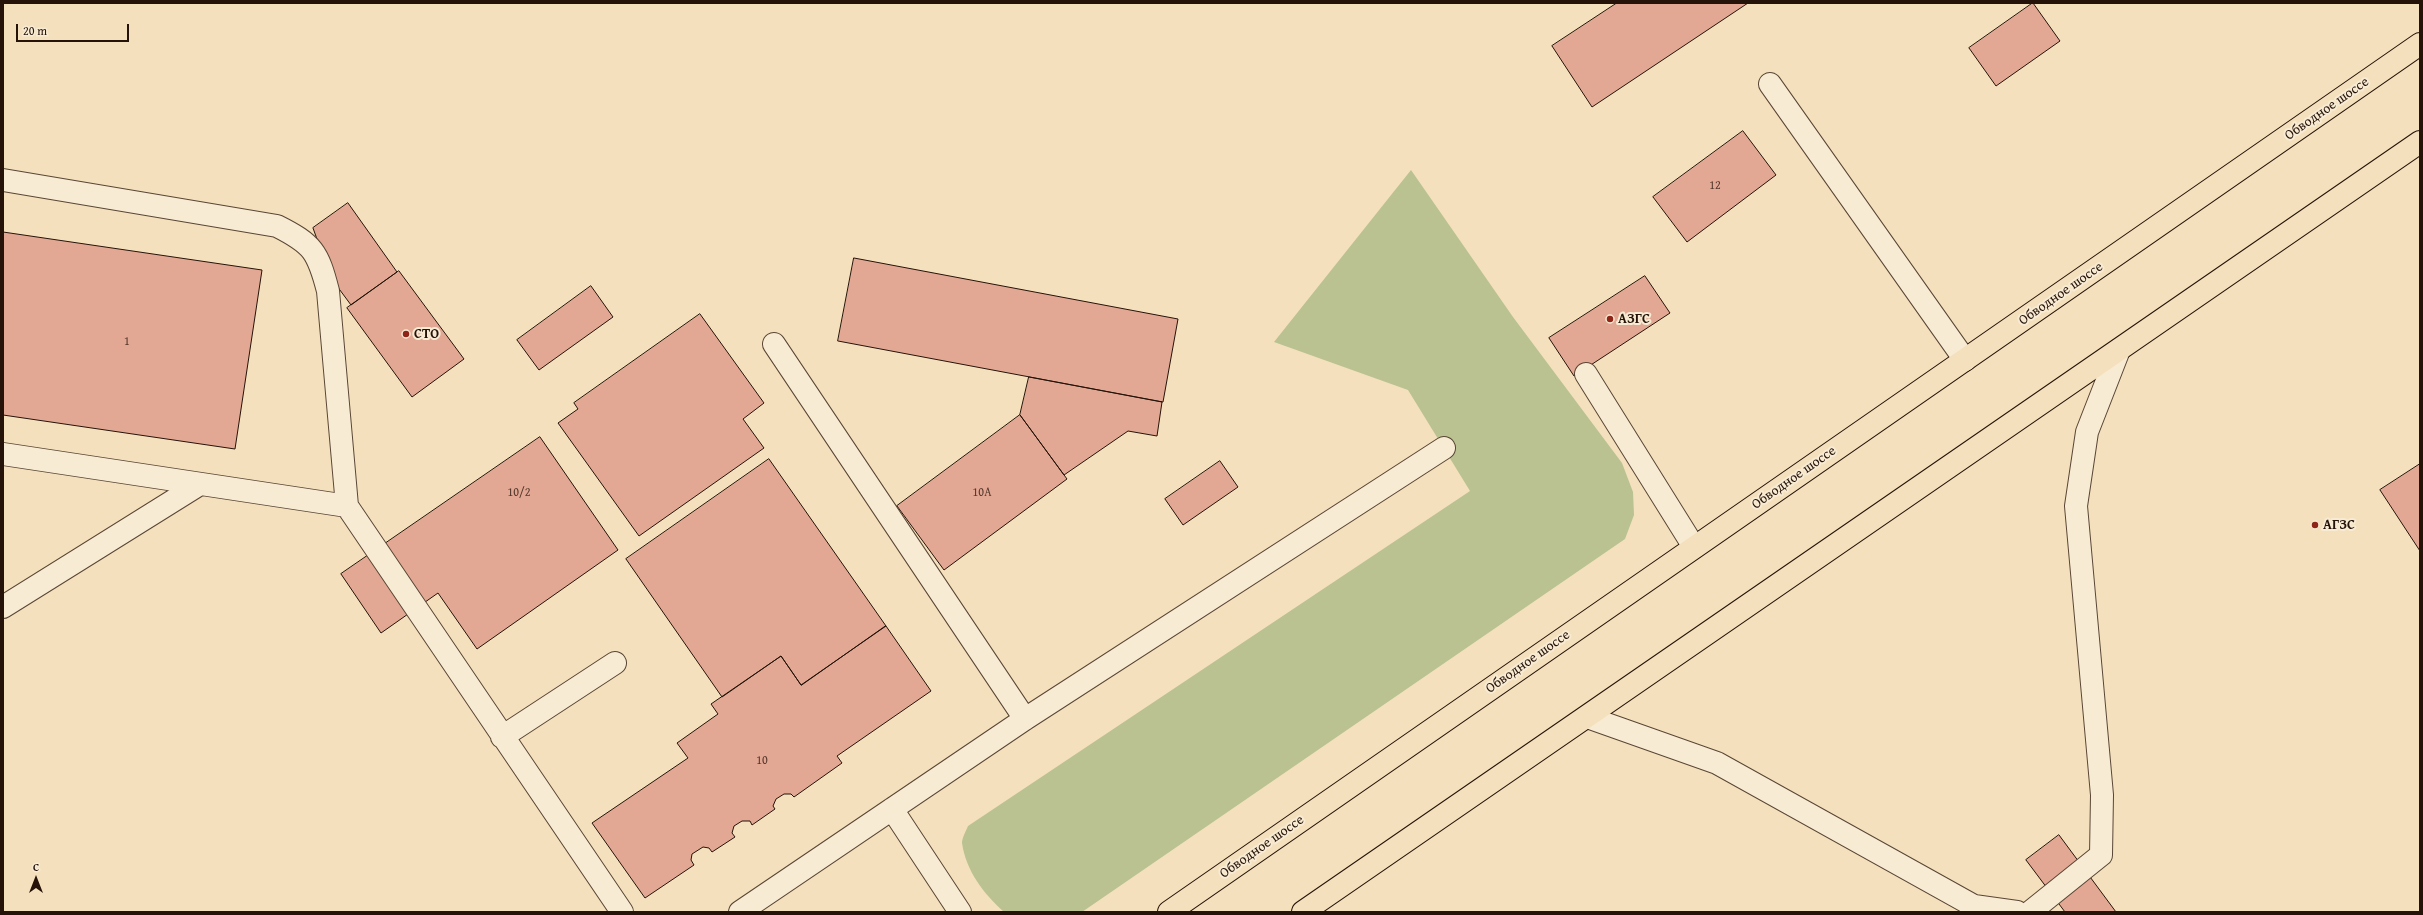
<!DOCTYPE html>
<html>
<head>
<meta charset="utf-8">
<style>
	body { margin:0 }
	#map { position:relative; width:2423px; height:915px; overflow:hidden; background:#f4e0bc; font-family:"Gentium Book Plus",serif }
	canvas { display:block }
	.frame { position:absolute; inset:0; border:4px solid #251309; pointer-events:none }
	.north { position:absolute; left:16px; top:859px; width:40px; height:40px; -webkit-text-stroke:3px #f8ebd3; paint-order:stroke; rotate:0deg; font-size:11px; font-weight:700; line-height:16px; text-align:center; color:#251309 }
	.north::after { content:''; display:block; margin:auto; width:14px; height:18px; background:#251309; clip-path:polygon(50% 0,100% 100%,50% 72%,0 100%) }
	.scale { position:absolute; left:16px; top:24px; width:113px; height:18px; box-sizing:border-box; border:2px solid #251309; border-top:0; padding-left:5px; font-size:12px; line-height:14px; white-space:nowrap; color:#251309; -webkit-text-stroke:3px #f8ebd3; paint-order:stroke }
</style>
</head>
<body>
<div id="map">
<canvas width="2423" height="915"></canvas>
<div class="frame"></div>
<div class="north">С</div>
<div class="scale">20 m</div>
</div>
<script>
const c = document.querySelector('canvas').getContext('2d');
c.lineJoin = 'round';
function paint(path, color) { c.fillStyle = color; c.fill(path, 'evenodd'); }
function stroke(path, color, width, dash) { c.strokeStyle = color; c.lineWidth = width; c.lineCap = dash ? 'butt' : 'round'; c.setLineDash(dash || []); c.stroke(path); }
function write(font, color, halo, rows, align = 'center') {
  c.font = font + ' "Gentium Book Plus",serif'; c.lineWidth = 4; c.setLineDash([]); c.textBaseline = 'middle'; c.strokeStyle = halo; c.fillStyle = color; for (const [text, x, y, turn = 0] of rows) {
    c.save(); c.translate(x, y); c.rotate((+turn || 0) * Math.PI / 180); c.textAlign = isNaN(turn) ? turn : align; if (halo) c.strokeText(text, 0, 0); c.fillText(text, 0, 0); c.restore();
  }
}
const green = new Path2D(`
	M1411,170L1513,317L1622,463L1633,492L1634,515L1625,539L1082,912H1004C984,894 966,871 962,843C962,838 966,831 968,826L1470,491L1408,390L1274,342Z`);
const building = new Path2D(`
	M1617,3H1748L1592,107L1552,46Z
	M2033,3L2060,41L1996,86L1969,48Z
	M1743,131L1776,175L1687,242L1653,197Z
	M348,203L397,272L351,305L331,278L313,228Z
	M3,232L262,270L235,449L3,415Z
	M854,258L1178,319L1163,402L838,341Z
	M399,271L464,359L412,397L347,308Z
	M1645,276L1670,313L1574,376L1549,338Z
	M591,286L613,317L539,370L517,340Z
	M700,314L764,403L743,419L764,448L639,536L558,423L578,409L574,403Z
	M1029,377L1162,402L1157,436L1128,431L1064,475L1020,415Z
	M1020,415L1067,479L944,570L897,506Z
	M540,437L618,550L477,649L438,593L381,633L341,574Z
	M769,459L886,626L801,685L781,656L722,697L626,559Z
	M1220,461L1238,487L1183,525L1165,499Z
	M2420,464V551L2380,490Z
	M886,626L931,691L837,756L842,763L794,797L791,794H784L776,799L773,806L775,809L752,825L750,821H742L734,826L732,833L735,837L712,852L709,848L703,847L692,854L691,860L694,865L645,898L592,823L688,758L677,743L718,714L711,704L781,656L801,685Z
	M2059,835L2116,912H2065L2026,860Z`);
const minor = new Path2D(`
	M1770,84L1965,360
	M3,180L277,226C313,244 318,252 328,291L347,506
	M774,344L1025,719
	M1586,374L1694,547
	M3,454L347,506L622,912
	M3,607L200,484
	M1587,717L1717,763L1974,906L2017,912
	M502,737L615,663
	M892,809L960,912
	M740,912L1025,719L1444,448
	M2030,912L2101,855L2102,795L2076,506L2087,432L2119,350`);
const major = new Path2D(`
	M1169,912L2420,44
	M1303,912L2420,142`);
const markers = [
	[1610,319,4,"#8f2418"],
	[406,334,4,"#8f2418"],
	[2315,525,4,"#8f2418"]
];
const numberNames = [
	["12",1715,186],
	["1",127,342],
	["10/2",519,493],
	["10А",982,493],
	["10",762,761]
];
const streetNames = [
	["Обводное шоссе",2327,109,-35],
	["Обводное шоссе",2061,294,-35],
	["Обводное шоссе",1794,478,-35],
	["Обводное шоссе",1528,662,-35],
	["Обводное шоссе",1262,847,-35]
];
const poiNames = [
	["АЗГС",1618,319],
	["СТО",414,334],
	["АГЗС",2323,525]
];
paint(green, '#bac291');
paint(building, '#e3a894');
stroke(building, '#251309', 1);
stroke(minor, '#594636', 24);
stroke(major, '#251309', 24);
stroke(minor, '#f8ebd3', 22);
stroke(major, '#f4e0bc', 22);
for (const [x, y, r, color] of markers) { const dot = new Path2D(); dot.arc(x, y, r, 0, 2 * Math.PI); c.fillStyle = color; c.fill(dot); stroke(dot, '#f8ebd3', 1.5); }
write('12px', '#54382c', null, numberNames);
write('14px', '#251309', '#f8ebd3', streetNames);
write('bold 14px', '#251309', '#f8ebd3', poiNames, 'left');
</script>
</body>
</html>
